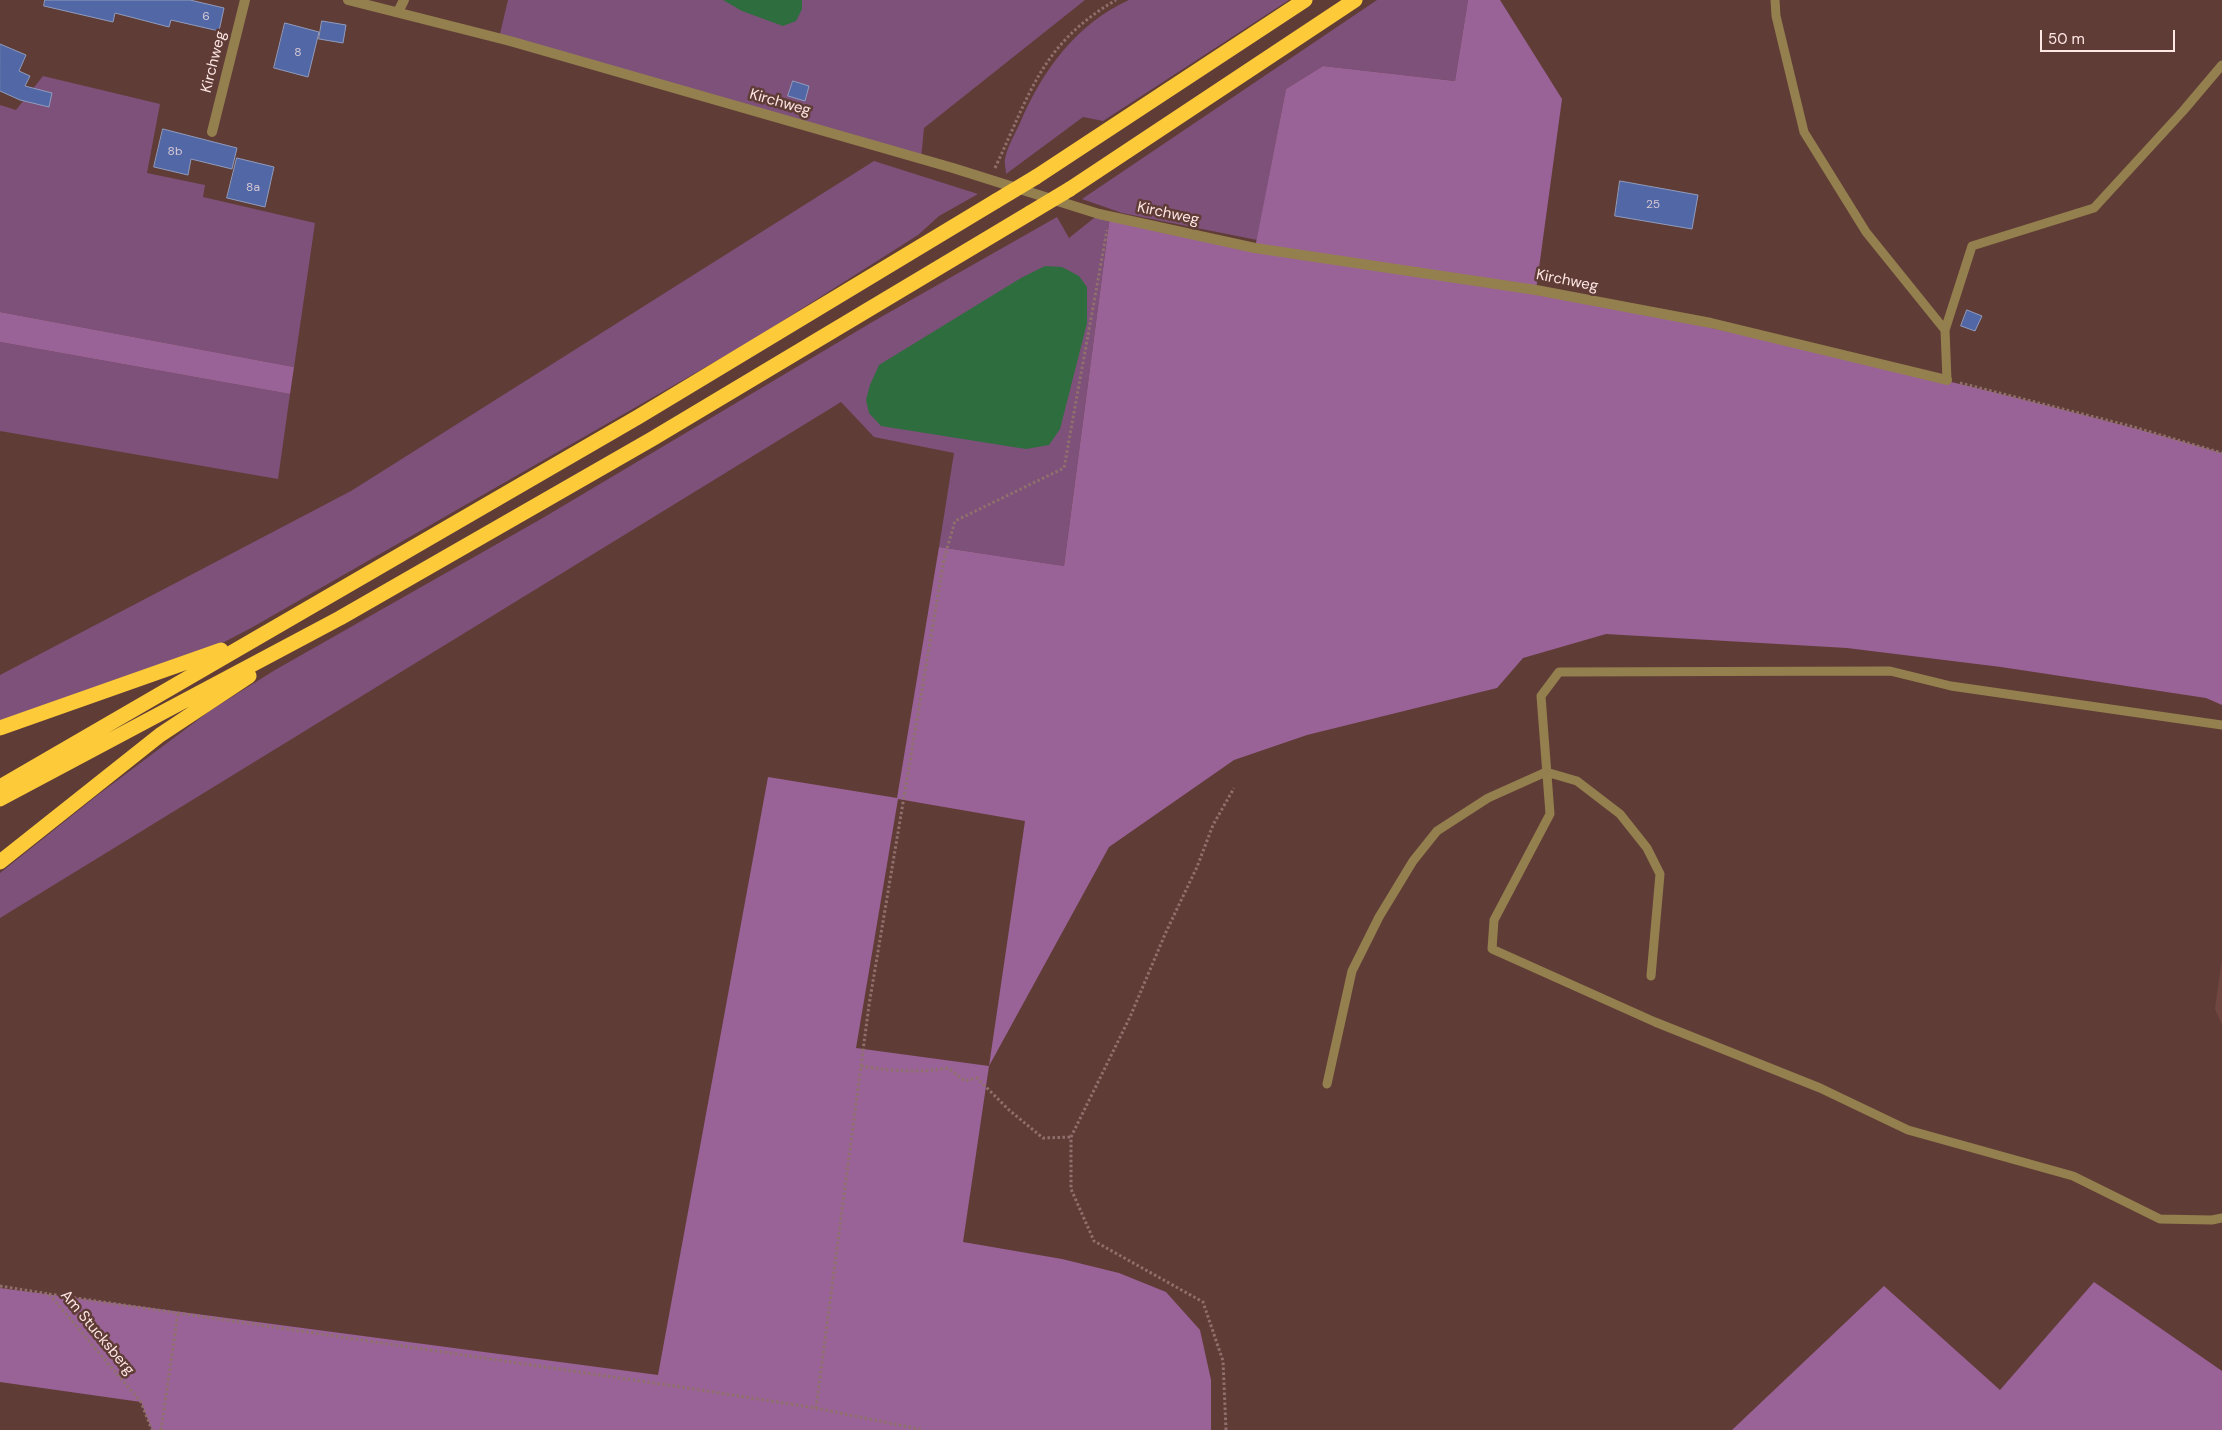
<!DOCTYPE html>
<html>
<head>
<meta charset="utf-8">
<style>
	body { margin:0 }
	#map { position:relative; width:2222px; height:1430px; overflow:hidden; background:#603c37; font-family:"DM Sans",sans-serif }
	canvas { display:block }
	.scale { position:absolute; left:2040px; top:30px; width:135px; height:22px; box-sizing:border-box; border:2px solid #ffe7e4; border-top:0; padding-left:6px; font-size:15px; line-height:18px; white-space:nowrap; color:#ffe7e4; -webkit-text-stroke:4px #603c37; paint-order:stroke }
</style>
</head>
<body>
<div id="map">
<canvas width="2222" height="1430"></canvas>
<div class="scale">50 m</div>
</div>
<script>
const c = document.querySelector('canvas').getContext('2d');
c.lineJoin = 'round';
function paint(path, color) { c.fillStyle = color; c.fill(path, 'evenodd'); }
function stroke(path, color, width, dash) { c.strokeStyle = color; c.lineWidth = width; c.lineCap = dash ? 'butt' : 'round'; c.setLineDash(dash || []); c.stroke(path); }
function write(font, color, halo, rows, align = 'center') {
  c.font = font + ' "DM Sans",sans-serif'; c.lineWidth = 5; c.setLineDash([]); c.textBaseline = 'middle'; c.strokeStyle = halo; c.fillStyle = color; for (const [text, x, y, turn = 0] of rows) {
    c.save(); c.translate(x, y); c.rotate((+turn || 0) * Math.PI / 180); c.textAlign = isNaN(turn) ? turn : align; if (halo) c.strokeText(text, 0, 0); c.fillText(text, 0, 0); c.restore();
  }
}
const built = new Path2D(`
	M2222,959V1025L2215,1009Z`);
const green = new Path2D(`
	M508,0H1085L924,128L921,159L499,38Z
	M1129,0H1289L1103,121L1083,117L1006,174C1006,169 1004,163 1005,159C1007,147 1015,134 1020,123C1042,71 1076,24 1129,0Z
	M1377,0H1468L1455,81L1323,66L1286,89L1257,240L1122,213L1082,199Z
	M43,76L160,104L147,173L205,185L203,197L315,223L294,367L0,312V105L16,110Z
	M874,161L978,194L939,216L918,235L751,341L251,628L209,650L0,725V675L351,491Z
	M1099,214L1110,216L1064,566L939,547L954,453L874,437L841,402L0,918V873L99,794L211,710L275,670L541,519L874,321L1057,217L1069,238Z
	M0,342L290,394L278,479L0,431Z`);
const forest = new Path2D(`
	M1468,0H1500L1562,99L1536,290C1766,340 1996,387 2222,453V705L2206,698L2001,667L1847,648L1606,634L1523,658L1497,688L1307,735L1234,760L1109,847L989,1066L963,1242L1062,1259L1119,1273L1166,1292L1200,1330L1211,1380V1430H152L141,1402L0,1382V1288L658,1375L768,777L897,798L939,547L1064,566L1110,216L1255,248L1286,89L1323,66L1455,81ZM898,799L1025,821L989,1066L856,1048Z
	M0,312L294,367L290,394L0,342Z
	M2094,1282L2222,1371V1430H1732L1884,1286L2000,1390Z`);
const water = new Path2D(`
	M723,0H802V9L796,21L783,26L742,11Z
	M1045,266L1062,267L1079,276L1087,287V323L1060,429L1049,445L1026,449L881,426L869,413L866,400L870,385L879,365L1021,278Z`);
const building = new Path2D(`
	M45,0H190L224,8L219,31L171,20L169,27L115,13L113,22L44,6Z
	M322,21L346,25L343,43L319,39Z
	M285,23L319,32L308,77L274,68Z
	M0,44L26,55L19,71L30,76L25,86L52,93L49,107L20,100L0,91Z
	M793,81L809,86L805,101L788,96Z
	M163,129L237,148L232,169L191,159L188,175L154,167Z
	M237,158L274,167L265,207L227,198Z
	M1620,181L1698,195L1692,229L1615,216Z
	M1967,310L1982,316L1975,331L1961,326Z`);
const path = new Path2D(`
	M995,168C1030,94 1041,44 1116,0
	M1960,383L2130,426L2222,453
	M861,1066C890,1071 918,1073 948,1068L965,1081L977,1078L1009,1110L1043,1138L1071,1137
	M0,1286L49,1294L141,1402L152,1430
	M49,1294L681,1387L816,1408L923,1430
	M816,1408L869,1005L944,559L955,521L1064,468L1107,230
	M161,1430L178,1313
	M1226,1430L1223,1361L1203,1302L1094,1241L1071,1189V1137L1130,1017L1166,932L1197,867L1213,825L1234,788`);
const lane = new Path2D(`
	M1775,0L1776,16L1804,132L1866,232L1945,330
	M1947,380L1945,330L1972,246L2094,208L2183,111L2222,65
	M2222,725L1951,686L1890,671L1559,672L1541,696L1550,814L1494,920L1492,949L1655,1022L1820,1088L1908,1130L2073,1176L2160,1219L2212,1220L2222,1218
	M1327,1084L1352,971L1379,917L1413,861L1437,831L1488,798L1546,772L1577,781L1620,814L1647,848L1660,874L1651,976`);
const street = new Path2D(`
	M348,0L510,41L953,168L1099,214L1255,248L1536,290L1711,323L1947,380
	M398,12L404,0
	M212,132L245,0`);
const highway = new Path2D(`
	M1036,177L1305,0
	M1070,189L1355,0
	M0,728L221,650
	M0,787L638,417L996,201
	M0,799L340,618L652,439L1030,213
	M0,862L160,735L249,676`);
const highwayBridge = new Path2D(`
	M996,201L1036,177
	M1030,213L1070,189`);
const numberNames = [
	["6",206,17],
	["8",298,53],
	["8b",175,152],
	["8a",253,188],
	["25",1653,205]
];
const streetNames = [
	["Kirchweg",214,62,-76],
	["Kirchweg",780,103,16],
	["Kirchweg",1168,214,12],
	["Kirchweg",1567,281,11],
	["Am Stucksberg",97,1333,50]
];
paint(built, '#704640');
paint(green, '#7d517a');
paint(forest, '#9a6397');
paint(water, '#2e6d3d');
paint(building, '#5267a5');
stroke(building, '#8f9cbe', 1);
stroke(path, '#90706c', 3, [2.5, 2.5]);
stroke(lane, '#94804e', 9);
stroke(street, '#94804e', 10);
stroke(highway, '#fdcb39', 15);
stroke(highwayBridge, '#fdcb39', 15);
write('12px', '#d4c7d4', null, numberNames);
write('15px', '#ffe7e4', '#603c37', streetNames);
</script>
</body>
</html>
